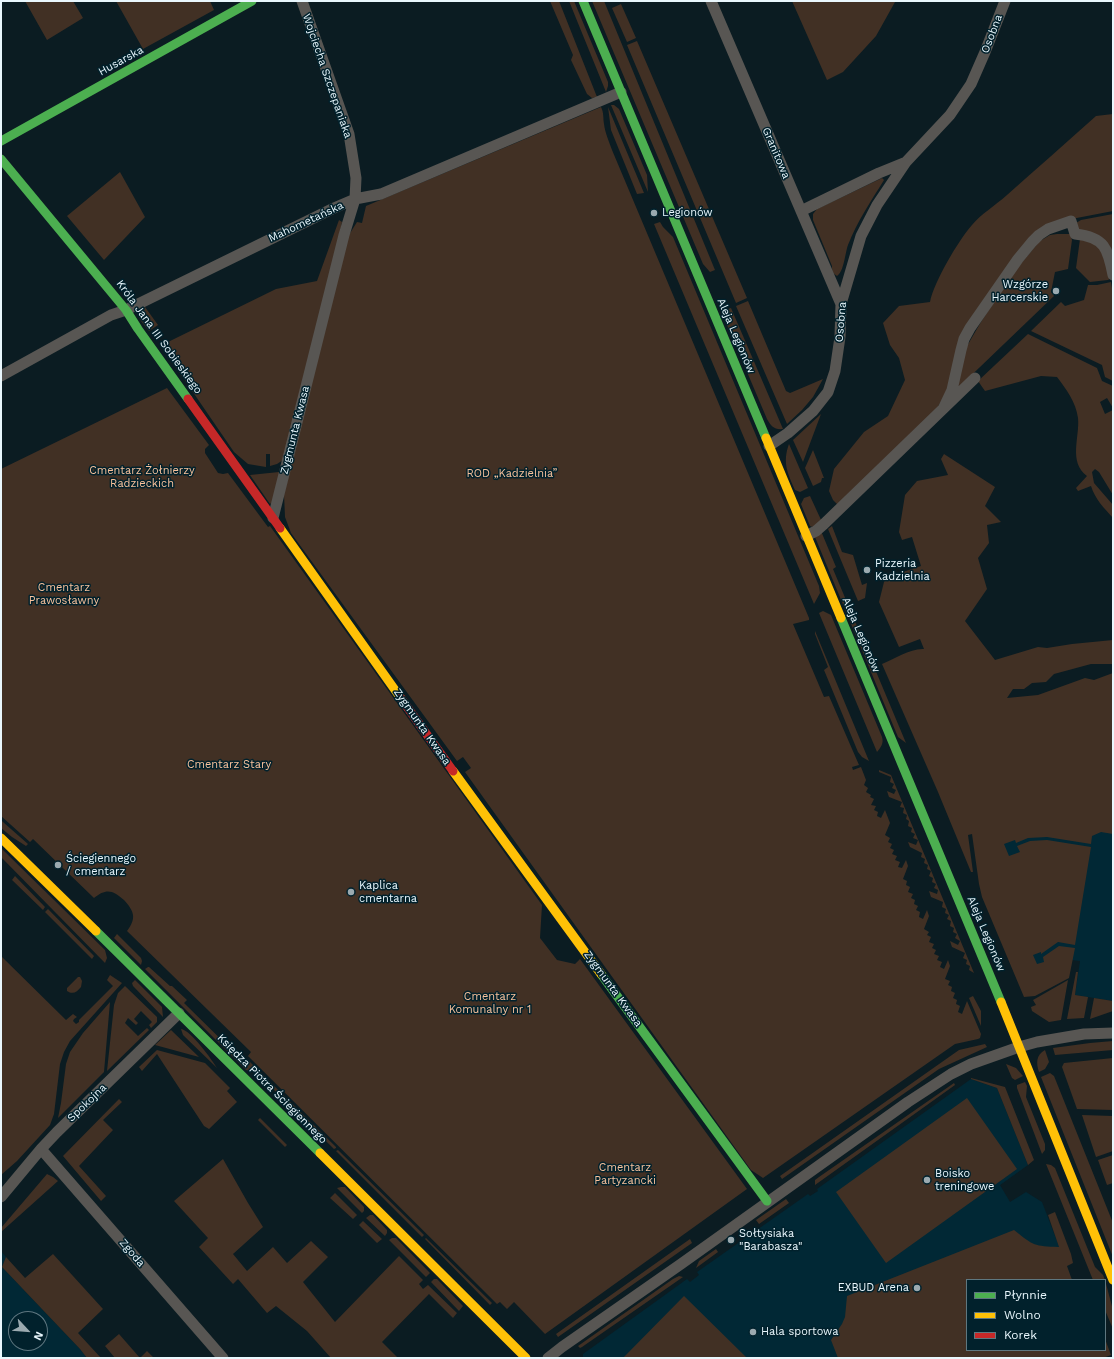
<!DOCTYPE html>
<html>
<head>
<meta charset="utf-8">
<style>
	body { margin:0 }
	#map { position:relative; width:1114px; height:1359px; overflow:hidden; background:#0b1c22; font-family:"Work Sans",sans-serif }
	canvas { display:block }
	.frame { position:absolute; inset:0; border:2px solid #e9f7fd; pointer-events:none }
	.legend { position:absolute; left:966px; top:1279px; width:140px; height:72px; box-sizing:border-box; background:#01212c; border:1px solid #5e7780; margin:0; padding:5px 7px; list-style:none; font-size:12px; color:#e9f7fd }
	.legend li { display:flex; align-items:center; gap:8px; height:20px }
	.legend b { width:20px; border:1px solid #5e7780 }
	.north { position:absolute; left:8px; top:1311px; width:40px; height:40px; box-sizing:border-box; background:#01212c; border:1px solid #5e7780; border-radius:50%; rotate:116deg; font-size:11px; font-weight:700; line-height:16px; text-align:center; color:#e9f7fd }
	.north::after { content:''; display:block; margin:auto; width:14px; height:18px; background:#9baab0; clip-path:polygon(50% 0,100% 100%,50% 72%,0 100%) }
</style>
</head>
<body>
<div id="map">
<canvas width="1114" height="1359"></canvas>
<div class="frame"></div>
<ul class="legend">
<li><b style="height:5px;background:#4caf50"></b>Płynnie</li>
<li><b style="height:5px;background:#ffc107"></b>Wolno</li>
<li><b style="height:5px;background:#c62828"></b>Korek</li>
</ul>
<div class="north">N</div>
</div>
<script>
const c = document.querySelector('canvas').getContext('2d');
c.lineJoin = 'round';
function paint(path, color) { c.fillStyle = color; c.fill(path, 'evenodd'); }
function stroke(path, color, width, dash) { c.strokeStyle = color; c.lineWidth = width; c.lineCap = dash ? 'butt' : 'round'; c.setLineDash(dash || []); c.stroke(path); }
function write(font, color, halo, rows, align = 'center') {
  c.font = font + ' "Work Sans",sans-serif'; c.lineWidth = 3; c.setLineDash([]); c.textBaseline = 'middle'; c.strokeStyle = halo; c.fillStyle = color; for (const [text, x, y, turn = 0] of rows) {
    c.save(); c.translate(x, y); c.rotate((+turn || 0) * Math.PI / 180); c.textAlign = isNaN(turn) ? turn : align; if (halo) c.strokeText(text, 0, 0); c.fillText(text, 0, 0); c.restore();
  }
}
const built = new Path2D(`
	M1113,818V1001L1075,995L1080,961L1072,960L1032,974L989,828Z
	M971,1079L997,1088L1028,1165L1000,1185L1010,1202L1026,1192L1042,1202L1072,1280H967V1350L1102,1358H583V1354L687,1279L690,1282L699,1275L697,1272L808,1194L810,1196L818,1191L817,1189Z
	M1,1251L6,1257L2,1267L80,1349L87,1358H1ZM16,1319H40V1343H16Z`);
const green = new Path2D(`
	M25,1H73L83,18L47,40Z
	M116,1H210L214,10L143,49Z
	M550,1H559L597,97L592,98L587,94L571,60L573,55Z
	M569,1H574L608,82V86L606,92Z
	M592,1H604L715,270L710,272L703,264Z
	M792,1H891L895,2L876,36L843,72L827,80Z
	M621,4L636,38L627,42L612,8Z
	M637,41L747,298L736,303L627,45Z
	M611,105H614L619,109L647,175L648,192Z
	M601,107C604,113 603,118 604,124C605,133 609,141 612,150L809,618V620L793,624L824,697L829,696L859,765L852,767L853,770L861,767L866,780L864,785L868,788L866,792L871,795L870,797L874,799L871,805L876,806L874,810L878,812L877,816L881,818L885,810L890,823L885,835L890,838L888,842L892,844L890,848L894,850L892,854L897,856L895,860L900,862L898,867L902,868L906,860L908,866L903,879L907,881L906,885L910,887L908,892L913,894L911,898L915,900L914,904L918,906L916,910L920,912L919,917L923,919L927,910L929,916L924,929L929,932L927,935L931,937L929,942L934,944L932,948L936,950L934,954L939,956L937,960L942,962L940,967L944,969L948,960L950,966L945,979L950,981L948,985L952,987L951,991L955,993L953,998L957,1000L956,1004L960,1006L958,1012L962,1014L967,1001L981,1034L980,1038L978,1039L955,1044L763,1178L751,1170L465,772L471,768L463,757L457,761L291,533L285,517L284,494L347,238L357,222L362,223L366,206Z
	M608,107L644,193L637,194L611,130Z
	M1113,114V211L1056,222L967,327L950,386L935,412L838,505L833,500L829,491L834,469L864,432L888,416L905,380L899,358L890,345L883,323L899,306L930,302C934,282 958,241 972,225C981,214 996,205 1007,195C1036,169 1066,143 1096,116Z
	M120,172L145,217L104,260L67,216Z
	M882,178L884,180C871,201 857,222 848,245C845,253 844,272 837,276C832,273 832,270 832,266L813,220V214L817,209Z
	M1113,214V258L1078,232L1076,223L1081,220Z
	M339,220L342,222L336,254L283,460L277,464L270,466V454H266V467L248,464L234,452L162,347L170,341L276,289L317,281Z
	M660,222L663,227L673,237L819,586L820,593L814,604L654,224Z
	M1057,234H1070L1072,240L1068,269L1055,272L1051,292L1054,296L955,391L967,346L981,322L1017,266L1040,241L1050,235Z
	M1080,239L1100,245L1111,278L1108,280L1090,282L1076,268Z
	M1111,282L1113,294V381L1105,377L1102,365L1031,331L1061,302L1065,306L1084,300L1088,285H1097Z
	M748,301L786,391L790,393L823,379L813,397L802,410L787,424L736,306Z
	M145,307L158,325L149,331C143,323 132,314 145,307Z
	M731,308L777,415L783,429C774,430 771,426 767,419L722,313V311Z
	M1028,334L1097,368L1102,381L1113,386V408L1107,398L1100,402L1105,414L1113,410V495L1099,472L1095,469L1092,472L1094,483L1113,505V518C1104,508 1095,499 1091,486L1078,491L1076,488L1087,476C1068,462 1080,437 1078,418C1076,402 1066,389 1057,377L1041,376L985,391L978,381Z
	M167,388L209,445L205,449V453L218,473L223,474L228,473L268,527L270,526L542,905L540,938L557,960L575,964L580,959L747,1189L545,1334L514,1302L507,1309L500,1302L497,1304L248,1056L251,1052L127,931C137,918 134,911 124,900C113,890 106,888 94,898L33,839L30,842L1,816V469Z
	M821,414L803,462L793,440Z
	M789,444L808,488L800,492L795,490C788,474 782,463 789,444Z
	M813,450L824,478H822L821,482L813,486L805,468Z
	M944,454L995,487L985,506L1001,522L987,525L989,543L978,558L987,589L965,621L995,660L1038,647L1047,648L1072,644L1113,640V664H1091L1054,674L1046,682L1032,683L1024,689H1013L1007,698L1038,695L1085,678L1094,680L1113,673V834L1101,832L1092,836L1091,844L1047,837L1028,838L1016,843L1015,840L1004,844L1009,856L1020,852L1017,846L1030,841L1047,840L1091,847L1075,945L1058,942L1041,954V952L1033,955L1037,964L1044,962L1043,957L1059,946L1075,948L1069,978L1035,996L1024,997L982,897L979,884L972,834L968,835L973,872H971L938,792L882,664C894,659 911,648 924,649L920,639L899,647L879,602L885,578L921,566L912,537L902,540L899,532L905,495L917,481L948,475L941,459Z
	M279,472L280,474L274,501L270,504L250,475Z
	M810,496L822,522L812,527L810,526L801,504L804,498Z
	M832,526L842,552L853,555L862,585L867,583L865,598L858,601L828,529Z
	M821,531L836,567L833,569L906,743L898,737L815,537Z
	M823,611L831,615L882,737C884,743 881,747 877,752L819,613Z
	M815,631L869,761L862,757L858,752L824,670L828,667L815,634Z
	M879,770L891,775L974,973L969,970L970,966L966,964L967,960L963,958L965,953L952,947L950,941L958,945L960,941L955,938L957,934L953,932L954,928L950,926L951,921L947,919L949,915L945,913L946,909L942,907L943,902L931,897L929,891L937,894L938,890L934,888L936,884L932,882L933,878L929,876L931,871L927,869L928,865L924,863L925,859L921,857L922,853L910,847L908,842L916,845L918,840L913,838L915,834L911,832L912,828L908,826L909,821L906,819L907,815L903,813L904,808L900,807L902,802L889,797L887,791L894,794L896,790L892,788L894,784L890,782L891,777L879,772Z
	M1,820L3,822L28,844L26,846L12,837L1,828Z
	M1,848L105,950L107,958L105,963L1,857Z
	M15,876L45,907L43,910L12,880Z
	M48,909L94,956L92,959L45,912Z
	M117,934L141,958L142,961L141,965L114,938Z
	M1,956L66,1020L73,1014L77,1017L74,1019L73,1021L76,1024L79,1022V1020L113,986L107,980L110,975L122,983L70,1041L64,1052L60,1064L54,1114L50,1125L17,1161L1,1175Z
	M148,967H149L170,986H172L187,1000L184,1003L246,1064L249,1061L257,1069L255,1072L246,1070L145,969Z
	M1076,972H1078L1075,995L1088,997L1084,1018L1067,1019Z
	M78,977H80L82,981L81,987C77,992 73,995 67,991V988Z
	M135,980L162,1007L163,1017L133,986L132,983Z
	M1068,980L1061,1020L1049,1022L1032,1011L1031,1007L1036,1005L1033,1000Z
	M125,986L157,1017V1022L151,1028L149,1025L152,1022L141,1011L134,1019L138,1023L136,1025L128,1018L125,1023L138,1036L147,1028L149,1030L107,1071L114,1005L118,993Z
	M973,996L981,1011V1026L969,998Z
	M1094,998L1113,1001V1011L1090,1019Z
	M110,1002L104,1072L58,1118L61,1103L66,1064L70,1052L83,1033Z
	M181,1029C191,1030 212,1060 217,1068L183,1035Z
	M171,1030L199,1057L155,1045Z
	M1113,1041V1050L1055,1055L1053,1048L1090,1043Z
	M985,1044L987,1047L939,1069L782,1179L780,1176L959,1050Z
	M157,1050L205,1063L230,1088L227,1091L237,1102L209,1129L204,1126L157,1054L142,1071L139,1067Z
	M1045,1050L1049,1062L1045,1069L1039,1072C1036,1063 1036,1055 1045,1050Z
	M1113,1058V1110L1077,1109L1062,1067L1064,1063Z
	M1006,1064L1016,1068L1023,1076L1015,1080L1012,1078Z
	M260,1072L336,1147V1148L334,1149L258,1074Z
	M1050,1073L1054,1076L1113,1223V1257L1041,1077Z
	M971,1078L1005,1087L1034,1160L1028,1165L997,1088L971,1079Z
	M1025,1082L1027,1086L1026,1097L1045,1144V1150L1042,1154L1017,1088V1085Z
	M954,1083L955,1085L815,1185V1180L819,1177Z
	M967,1098L1017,1169L886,1263L836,1192Z
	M119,1099L122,1102L103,1120L113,1130L79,1166L106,1196L101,1201L63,1156Z
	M1082,1115L1113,1116V1151L1096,1157Z
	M260,1118L287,1145L285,1147L258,1120Z
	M338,1150L424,1235L422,1237L336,1151Z
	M1113,1155V1183L1107,1185L1098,1160Z
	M223,1159L248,1203L263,1227L233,1254L247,1271L273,1247L287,1263L311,1241L328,1257L303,1282L335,1322L399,1256L423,1280L419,1284L423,1289L428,1285L457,1313L453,1318L429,1294L382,1342L398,1358H331L307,1331L276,1306L267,1313L238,1279L233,1284L199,1247L208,1238L174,1201Z
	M1046,1164L1051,1165L1055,1168L1095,1267L1103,1275L1105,1280H1093Z
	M47,1174L53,1177L58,1181L1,1232V1228Z
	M341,1187H345L364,1207V1211L362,1213L337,1188Z
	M335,1193L357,1215L353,1219L330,1198Z
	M786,1199L789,1203L759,1224L756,1220Z
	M1055,1212L1071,1254L1073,1263L1067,1266L1072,1280H967V1350H1105V1339L1111,1355L1103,1358H838L831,1340L842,1324L845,1317L847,1296L1014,1230C1034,1246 1034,1246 1059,1247L1048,1215Z
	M370,1215H373L387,1230V1233L385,1236L366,1218Z
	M363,1221L382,1239L377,1243L359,1225Z
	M392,1238H396L430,1273L426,1277L389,1240Z
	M426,1238L492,1303L490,1305L425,1239Z
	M690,1239L692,1243L558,1337L556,1334Z
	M716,1249L718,1252L696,1268L699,1261Z
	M53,1254L103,1309L78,1333L101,1358H87L80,1349L2,1267L6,1257L25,1278Z
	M679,1276L683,1277L582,1347L580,1348L578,1346L673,1279Z
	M434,1279H437L463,1306L459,1311L431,1282Z
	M1105,1280L1113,1310V1329L1105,1310Z
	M684,1296L747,1358H623Z
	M119,1334L140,1358L147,1351L154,1358H115L105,1346Z`);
const street = new Path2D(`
	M711,1L841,304
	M801,211L879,173L906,162
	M1,376L111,315L126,310L334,208L355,199L381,194L621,92
	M943,409L952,390L961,350L964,339L970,328L1018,259L1032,242L1039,235L1048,229L1071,221L1075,234C1105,237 1108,249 1113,275
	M769,446L788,433L813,411L828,392L835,371L840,337L841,304L861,236L877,205L906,162L950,115L971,84L985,52L1005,1
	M273,518L344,235L355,199L356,178L349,134L302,1
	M806,536L816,531L824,524L975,378
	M41,1149L223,1358
	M1,1197L41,1149L57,1132L179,1013
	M548,1358L562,1347L681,1264L908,1102L951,1074L971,1064L1019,1047L1037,1042L1084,1034L1113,1033`);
const fast = new Path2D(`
	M583,1L766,438
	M1,141L252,1
	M1,159L126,310L138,329L188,399
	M841,618L1001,1002
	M96,931L320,1153
	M601,974L767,1201`);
const slow = new Path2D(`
	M766,438L841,618
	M280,528L400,697
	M453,771L601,974
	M1,838L96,931
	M1001,1002L1113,1280
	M320,1153L526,1358`);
const jam = new Path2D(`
	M188,399L280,528
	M400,697L453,771`);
const markers = [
	[654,213,4,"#9baab0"],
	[1056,291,4,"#9baab0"],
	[867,570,4,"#9baab0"],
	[58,865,4,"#9baab0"],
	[351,892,4,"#9baab0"],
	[927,1180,4,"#9baab0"],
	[731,1240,4,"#9baab0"],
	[917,1288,4,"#9baab0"],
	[753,1332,4,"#9baab0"]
];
const streetNames = [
	["Osobna",992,34,-69],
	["Husarska",121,61,-29],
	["Wojciecha Szczepaniaka",327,76,71],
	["Granitowa",776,153,67],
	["Mahometańska",306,222,-25],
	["Osobna",841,322,-85],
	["Aleja Legionów",736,336,67],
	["Króla Jana III Sobieskiego",159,337,54],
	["Zygmunta Kwasa",295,430,-76],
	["Aleja Legionów",861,635,67],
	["Zygmunta Kwasa",422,727,55],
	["Aleja Legionów",986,934,67],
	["Zygmunta Kwasa",613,989,54],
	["Księdza Piotra Ściegiennego",272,1089,45],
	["Spokojna",87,1103,-44],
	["Zgoda",132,1253,49]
];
const poiNames = [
	["Legionów",662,213],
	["Wzgórze",1048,285,"right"],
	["Harcerskie",1048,298,"right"],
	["Pizzeria",875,564],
	["Kadzielnia",875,577],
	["Ściegiennego",66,859],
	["/ cmentarz",66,872],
	["Kaplica",359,886],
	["cmentarna",359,899],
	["Boisko",935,1174],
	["treningowe",935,1187],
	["Sołtysiaka",739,1234],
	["\"Barabasza\"",739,1247],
	["EXBUD Arena",909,1288,"right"],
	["Hala sportowa",761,1332]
];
const parkNames = [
	["Cmentarz Żołnierzy",142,471],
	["Radzieckich",142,484],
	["ROD „Kadzielnia”",512,474],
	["Cmentarz",64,588],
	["Prawosławny",64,601],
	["Cmentarz Stary",229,765],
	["Cmentarz",490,997],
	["Komunalny nr 1",490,1010],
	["Cmentarz",625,1168],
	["Partyzancki",625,1181]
];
paint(built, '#012835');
paint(green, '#413024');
stroke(street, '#585653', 11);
stroke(fast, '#4caf50', 9);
stroke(slow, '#ffc107', 9);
stroke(jam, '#c62828', 9);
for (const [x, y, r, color] of markers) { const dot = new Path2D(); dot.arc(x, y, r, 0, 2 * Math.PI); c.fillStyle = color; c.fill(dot); stroke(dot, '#01212c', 1.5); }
write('11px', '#e9f7fd', '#01212c', streetNames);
write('11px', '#e9f7fd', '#01212c', poiNames, 'left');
write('11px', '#f9c29c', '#01212c', parkNames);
</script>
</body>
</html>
